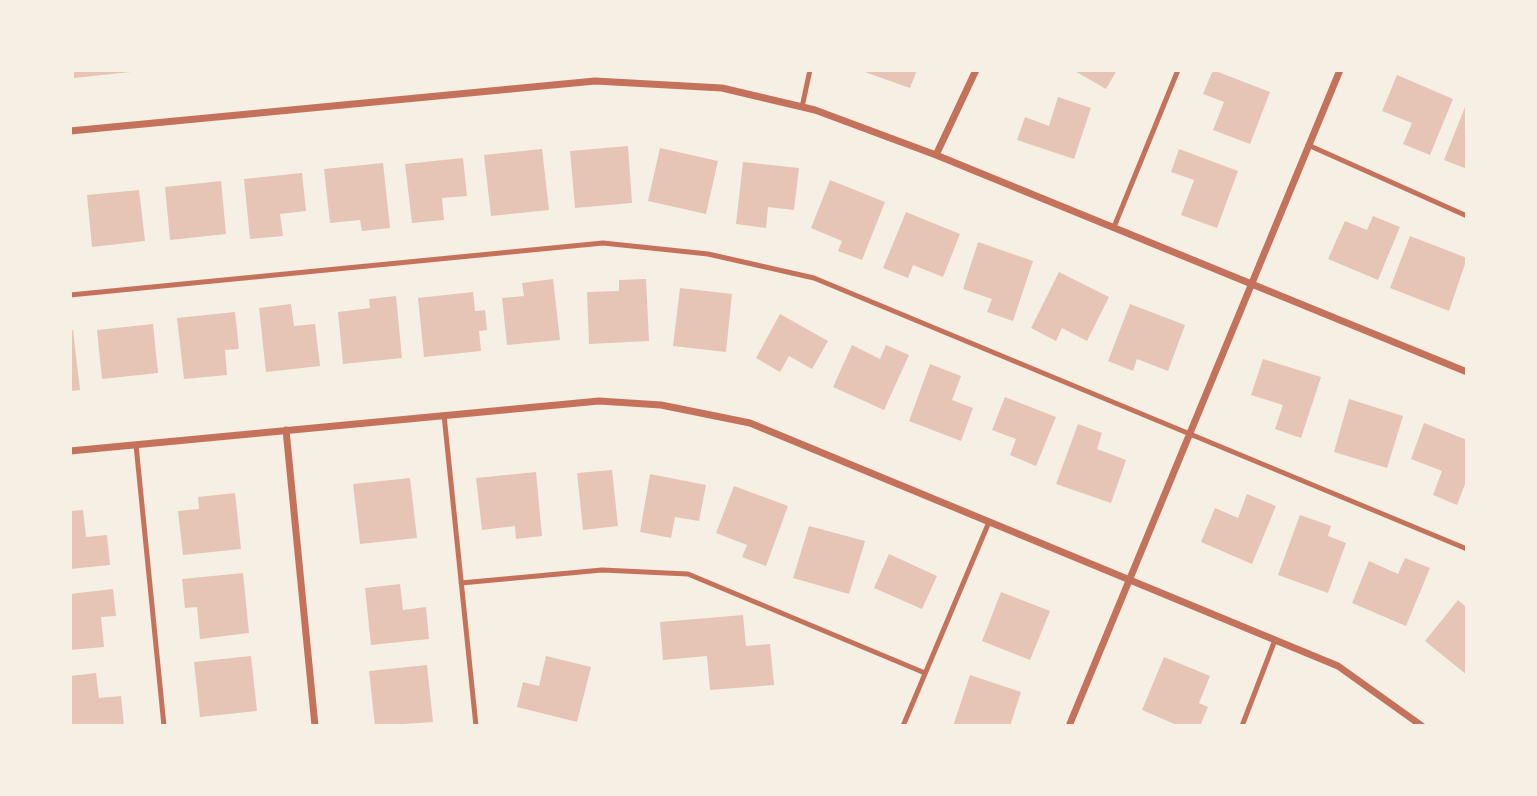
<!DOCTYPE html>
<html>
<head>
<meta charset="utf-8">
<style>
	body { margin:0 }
	#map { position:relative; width:1537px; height:796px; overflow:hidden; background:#f6efe4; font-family:Lato,sans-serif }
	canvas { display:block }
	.frame { position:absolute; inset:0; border:72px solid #f6efe4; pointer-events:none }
</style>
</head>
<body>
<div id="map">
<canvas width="1537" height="796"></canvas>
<div class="frame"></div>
</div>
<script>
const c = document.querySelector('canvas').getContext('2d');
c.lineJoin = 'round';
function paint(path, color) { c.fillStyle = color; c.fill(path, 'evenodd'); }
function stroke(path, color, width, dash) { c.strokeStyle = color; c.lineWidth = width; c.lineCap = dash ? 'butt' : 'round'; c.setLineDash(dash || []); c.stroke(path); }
const building = new Path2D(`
	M74,70H131V72L74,78Z
	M859,70H917L910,88Z
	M1073,70H1117L1106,89Z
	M1213,70L1270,92L1250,144L1213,130L1224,102L1203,94Z
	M1397,75L1453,99L1430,155L1403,144L1412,123L1382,111Z
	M1058,97L1091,108L1074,159L1017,140L1025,117L1049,126Z
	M1467,102V169L1444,160Z
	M628,146L632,203L575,208L570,151Z
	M660,148L718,161L706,214L648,201Z
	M542,149L549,210L491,216L484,155Z
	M1179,149L1238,171L1217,228L1181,215L1194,180L1171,172Z
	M463,158L467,196L442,198L444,220L412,223L405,164Z
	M743,162L799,168L794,210L768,207L766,228L736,224Z
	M383,163L390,228L362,231L360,220L330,223L324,169Z
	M302,173L306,211L280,214L283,236L250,239L244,179Z
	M830,180L885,202L862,260L838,251L842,241L811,228Z
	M221,181L226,234L170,240L165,187Z
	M139,190L145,241L92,247L87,195Z
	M906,212L960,234L943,277L913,265L908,278L883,268Z
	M1373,216L1400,227L1378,280L1328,259L1345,221L1367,230Z
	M1410,236L1467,258L1449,311L1390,288Z
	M978,242L1033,261L1013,321L987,312L992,299L963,289Z
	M1059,272L1109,297L1087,341L1062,328L1056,341L1031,328Z
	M553,279L560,340L507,345L502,298L524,296L522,283Z
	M646,279L649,341L589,344L587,292L619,291V280Z
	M680,288L732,294L726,352L673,346Z
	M473,292L475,311L485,310L487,330L479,331L481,351L424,357L418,298Z
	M396,296L402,358L343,364L338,312L370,308L369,299Z
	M291,304L294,326L315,324L320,366L266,372L259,308Z
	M1130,304L1185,325L1168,371L1137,359L1133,371L1108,361Z
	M235,312L239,349L225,350L227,375L184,379L177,318Z
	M780,314L828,341L812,369L789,356L780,372L756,358Z
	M153,324L158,373L102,379L97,330Z
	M73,330L80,390L70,391V331Z
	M852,345L880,359L886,345L909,355L884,410L833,387Z
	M1263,359L1321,377L1301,438L1275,429L1283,405L1251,395Z
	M930,364L961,376L952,400L973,408L961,441L909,421Z
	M1005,397L1056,417L1036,466L1010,455L1016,439L992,430Z
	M1349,399L1403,416L1387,468L1334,452Z
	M1424,423L1467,440V479L1457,505L1433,495L1442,471L1411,459Z
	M1078,424L1102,433L1097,449L1126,460L1111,503L1056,484Z
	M612,470L618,526L583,530L577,473Z
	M536,472L542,536L516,539L515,526L482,530L476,478Z
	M650,474L706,485L699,521L675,517L671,538L640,532Z
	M410,478L417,538L360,544L353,484Z
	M734,486L788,506L766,566L742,557L747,545L716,533Z
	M235,493L241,549L183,555L178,511L199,509L198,497Z
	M1247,494L1276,506L1252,564L1201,542L1215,508L1238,518Z
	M83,510L86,537L107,535L110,565L70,569V511Z
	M1300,515L1331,526L1328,536L1346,543L1328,593L1278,575Z
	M809,526L865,541L849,594L793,578Z
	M889,554L937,576L922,609L874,588Z
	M1405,558L1430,568L1406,626L1352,603L1369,561L1398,574Z
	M243,573L249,633L200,639L197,607L185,608L182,579Z
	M400,584L403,610L426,607L429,639L371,645L365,588Z
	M113,589L116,616L101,617L104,647L70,650V594Z
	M1001,592L1050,611L1030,660L982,641Z
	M1458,600L1467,608V675L1425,641Z
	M743,615L746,646L770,644L774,685L710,690L707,656L663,660L660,622Z
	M251,656L257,711L200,717L194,662Z
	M546,656L591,667L577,722L517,707L523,682L539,686Z
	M1164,657L1210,676L1199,703L1208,707L1200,726H1179L1142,710Z
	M427,665L433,722L375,726L369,671Z
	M96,673L99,698L121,696L124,726H70V676Z
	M970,675L1021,692L1010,726H953Z`);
const service = new Path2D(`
	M802,107L810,70
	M1308,145L1467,216
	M1114,227L1178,70
	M70,295L603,243L708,254L814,278L1467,549
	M444,415L476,726
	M136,445L164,726
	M461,583L602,570L688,574L925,673
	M903,726L989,522
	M1242,726L1275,640`);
const minor = new Path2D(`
	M70,131L595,81L722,88L815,110L936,155L1467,372
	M936,155L976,70
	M286,430L315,726
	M70,451L599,401L661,405L750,423L1338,666L1422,726
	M1069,726L1340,70`);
paint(building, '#e6c5b7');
stroke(service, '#c5725c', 5);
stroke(minor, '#c5725c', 7);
</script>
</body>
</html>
